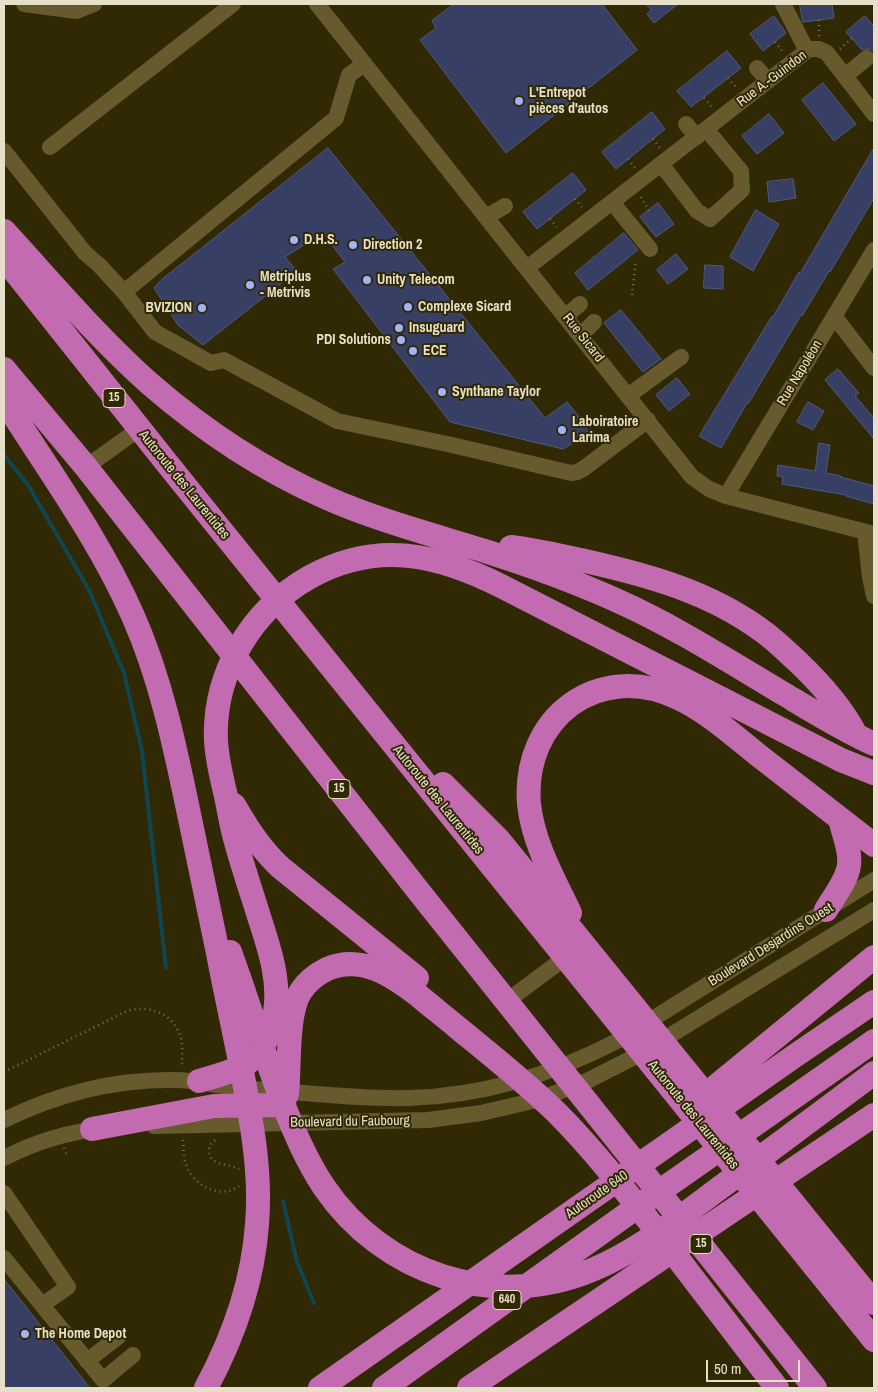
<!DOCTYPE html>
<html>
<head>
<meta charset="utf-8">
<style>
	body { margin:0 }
	#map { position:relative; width:878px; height:1392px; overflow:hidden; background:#312904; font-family:"Archivo Narrow",sans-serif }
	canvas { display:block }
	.frame { position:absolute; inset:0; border:5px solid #e7e0c8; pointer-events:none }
	.scale { position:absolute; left:706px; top:1360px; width:94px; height:22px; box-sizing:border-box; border:2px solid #e7e0c8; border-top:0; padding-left:6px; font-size:15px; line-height:18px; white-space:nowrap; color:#e7e0c8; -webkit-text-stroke:4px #312904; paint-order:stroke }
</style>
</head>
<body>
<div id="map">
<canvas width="878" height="1392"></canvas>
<div class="frame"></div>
<div class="scale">50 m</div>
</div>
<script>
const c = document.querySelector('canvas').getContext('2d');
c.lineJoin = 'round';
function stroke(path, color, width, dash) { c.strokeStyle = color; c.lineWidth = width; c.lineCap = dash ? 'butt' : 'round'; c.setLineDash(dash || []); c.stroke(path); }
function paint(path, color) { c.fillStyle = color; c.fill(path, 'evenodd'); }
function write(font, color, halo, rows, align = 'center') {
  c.font = font + ' "Archivo Narrow",sans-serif'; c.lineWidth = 4; c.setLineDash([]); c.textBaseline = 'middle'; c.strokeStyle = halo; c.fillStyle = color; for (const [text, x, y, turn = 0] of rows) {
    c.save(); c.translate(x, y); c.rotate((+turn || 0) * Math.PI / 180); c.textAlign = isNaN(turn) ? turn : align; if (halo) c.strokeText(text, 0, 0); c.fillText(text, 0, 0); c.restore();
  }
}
const stream = new Path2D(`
	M4,455L28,485L89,590L124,673L142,751L166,968
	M283,1201L297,1262L314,1303`);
const building = new Path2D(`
	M454,4H602L637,50L506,153L420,40L436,28L432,21Z
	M646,4H678L654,23L647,14L651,10Z
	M800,4H832L834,18L803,22Z
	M774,16L786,33L763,51L750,34Z
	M865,16L874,26V51L870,49L862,50L846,32Z
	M727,51L741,68L691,107L677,91Z
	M823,83L856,124L834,141L802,100Z
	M652,112L665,129L616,169L602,152Z
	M769,114L784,133L757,154L742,136Z
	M328,148L545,418L567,402L580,418L589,433L563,449L450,422L333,269L345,262L323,233L285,257L297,271L203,345L178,325L154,288L160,281Z
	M874,148V198L830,272L829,271L802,316L801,315L748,404L747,403L721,448L699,436L772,316L773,317L799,272L800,273Z
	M573,173L586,190L537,229L523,212Z
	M793,179L796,198L769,202L767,182Z
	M658,203L674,224L656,237L640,217Z
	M756,210L779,224L753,271L730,257Z
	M624,233L638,250L588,290L575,273Z
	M676,254L688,269L668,284L657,270Z
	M705,265L723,266V289L704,288Z
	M621,310L661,359L643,372L604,323Z
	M838,369L859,393L855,396L874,418V439L825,380Z
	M677,378L690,394L669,411L656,395Z
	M808,402L824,411L813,430L797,422Z
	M819,443L830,445L826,473L841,476V477L874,486V504L846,496V495L782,484L783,477L777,476L778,465L815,471Z
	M4,1279L90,1388H4Z`);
const path = new Path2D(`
	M819,20V36
	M775,42L783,52
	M840,49L852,38
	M728,78L737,88
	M704,98L712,107
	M653,139L660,148
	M628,159L635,168
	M641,197L649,211
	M575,199L582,207
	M550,219L557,227
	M632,295L636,260
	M4,1072L127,1011C150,1004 174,1014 181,1038C183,1047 182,1058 182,1067
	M183,1140C184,1149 183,1159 187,1167C195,1186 221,1200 239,1186
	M215,1140C212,1143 209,1145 209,1150C209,1167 229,1163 239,1169
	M64,1148L67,1157`);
const minor = new Path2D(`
	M24,4L76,11L94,4
	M317,4L692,477L709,489L726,496L874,534
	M783,4L807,51
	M364,64L349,75L336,118L124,292L155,332L211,363L224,360L337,421L452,445L571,473L577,472L583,469L648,420
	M757,68L768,81
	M845,76L867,58
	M686,124L697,137
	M50,147L233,4
	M4,151L85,253L99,265L124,292
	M661,164L697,211L710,219L742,190L741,171L706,129
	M612,202L650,249
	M486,217L505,206
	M527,268L809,49H819L827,53L874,114
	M566,316L580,304
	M834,316L874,368
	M581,335L594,322
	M628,396L681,357
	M86,467L139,429
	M726,496L874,250
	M865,532L870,577L874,596
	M507,1001L566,957
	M4,1120C57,1094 116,1079 175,1080C196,1080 212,1085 232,1087C256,1090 280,1091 304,1093C339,1096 374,1099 409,1098C484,1096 554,1074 619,1040L874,880
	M154,1126L428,1120L481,1113L537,1100L587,1081L640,1054L874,910
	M4,1158C33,1143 69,1131 102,1129
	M4,1193L68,1287L42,1305L4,1258
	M42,1305L103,1380L133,1355
	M87,1361L118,1337`);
const highway = new Path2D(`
	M4,231C52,283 97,337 150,384C203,430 263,470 327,498C379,521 434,535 488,552C532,566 576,582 618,601C676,627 730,662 784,694C814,712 843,730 874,744
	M4,258L166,462L874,1340
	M4,369L86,467L420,893L815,1388
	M4,400C49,471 99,539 133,616C161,679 175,747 189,814C199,860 208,907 218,953C226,996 236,1039 244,1082C253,1129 261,1176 257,1224C253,1283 234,1336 206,1388
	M511,547C536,550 561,556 585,561C648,575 709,592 761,630C774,639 786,651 798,662C820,683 841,706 855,733
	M443,784L499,840L874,1303
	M234,805C248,829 260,848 280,867L417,978
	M826,910C834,896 847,881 849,865C851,850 843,833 840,819
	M570,913C554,879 533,843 529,804C522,718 598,660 678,698C708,712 733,735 758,755C797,785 835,815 874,845
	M230,952C248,1001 263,1052 282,1101C294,1131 306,1160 324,1187C383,1274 494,1311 592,1270C640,1250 684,1214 725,1184C775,1147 824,1110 874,1073
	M199,1081C213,1077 228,1073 241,1067C261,1057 272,1033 275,1012C281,976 266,940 256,907C249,885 242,864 236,842C231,826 229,809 225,792C221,775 217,759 216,741C213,674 251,610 310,577C377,540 438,554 503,587L841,760L874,773
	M695,1107L715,1087L874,957
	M92,1129L214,1106L277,1105L283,1103L287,1094C290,1067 286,1013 301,991C307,982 317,974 327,969C362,954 393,976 419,996C432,1007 445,1017 458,1028C491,1055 525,1082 556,1112C596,1152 631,1198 666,1243C703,1291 740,1339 777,1388
	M320,1388L796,1055L874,1002
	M384,1388L630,1212L874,1041
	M469,1388L874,1115`);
const markers = [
	[519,101,5,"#a3b2fd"],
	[294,240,5,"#a3b2fd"],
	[353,245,5,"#a3b2fd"],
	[367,280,5,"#a3b2fd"],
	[250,285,5,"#a3b2fd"],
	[408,307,5,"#a3b2fd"],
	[202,308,5,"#a3b2fd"],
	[399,328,5,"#a3b2fd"],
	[401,340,5,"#a3b2fd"],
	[413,351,5,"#a3b2fd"],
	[442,392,5,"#a3b2fd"],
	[562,430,5,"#a3b2fd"],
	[25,1334,5,"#a3b2fd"]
];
const shields = [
	[114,398,22],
	[339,789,22],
	[701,1244,22],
	[507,1300,28]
];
const shieldNames = [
	["15",114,398],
	["15",339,789],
	["15",701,1244],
	["640",507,1300]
];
const streetNames = [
	["Rue A.-Guindon",772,79,-37],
	["Rue Sicard",583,338,52],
	["Rue Napoléon",800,373,-59],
	["Autoroute des Laurentides",184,485,51],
	["Autoroute des Laurentides",438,800,51],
	["Boulevard Desjardins Ouest",771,945,-32],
	["Autoroute des Laurentides",693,1115,51],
	["Boulevard du Faubourg",350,1122,-1],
	["Autoroute 640",597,1195,-35]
];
const poiNames = [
	["L'Entrepot",529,93],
	["pièces d'autos",529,109],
	["D.H.S.",304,240],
	["Direction 2",363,245],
	["Metriplus",260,277],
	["- Metrivis",260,293],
	["Unity Telecom",377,280],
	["Complexe Sicard",418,307],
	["BVIZION",192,308,"right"],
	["Insuguard",409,328],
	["PDI Solutions",391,340,"right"],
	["ECE",423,351],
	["Synthane Taylor",452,392],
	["Laboiratoire",572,422],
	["Larima",572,438],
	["The Home Depot",35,1334]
];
stroke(stream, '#0e4651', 4);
paint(building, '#383f65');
stroke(building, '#505981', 1);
stroke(path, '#7a7252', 2.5, [1, 4]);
stroke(minor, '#675a2c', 16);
stroke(highway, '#c26bb0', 24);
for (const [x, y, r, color] of markers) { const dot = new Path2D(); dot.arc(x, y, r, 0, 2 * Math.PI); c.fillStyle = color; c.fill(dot); stroke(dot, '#312904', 2); }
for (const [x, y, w] of shields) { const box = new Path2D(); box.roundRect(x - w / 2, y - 9.5, w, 19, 4); c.fillStyle = '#312904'; c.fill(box); stroke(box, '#e7e0c8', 1); }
write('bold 12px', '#e7e0c8', null, shieldNames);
write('14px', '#e7e0c8', '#312904', streetNames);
write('bold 14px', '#e7e0c8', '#312904', poiNames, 'left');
</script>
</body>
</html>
